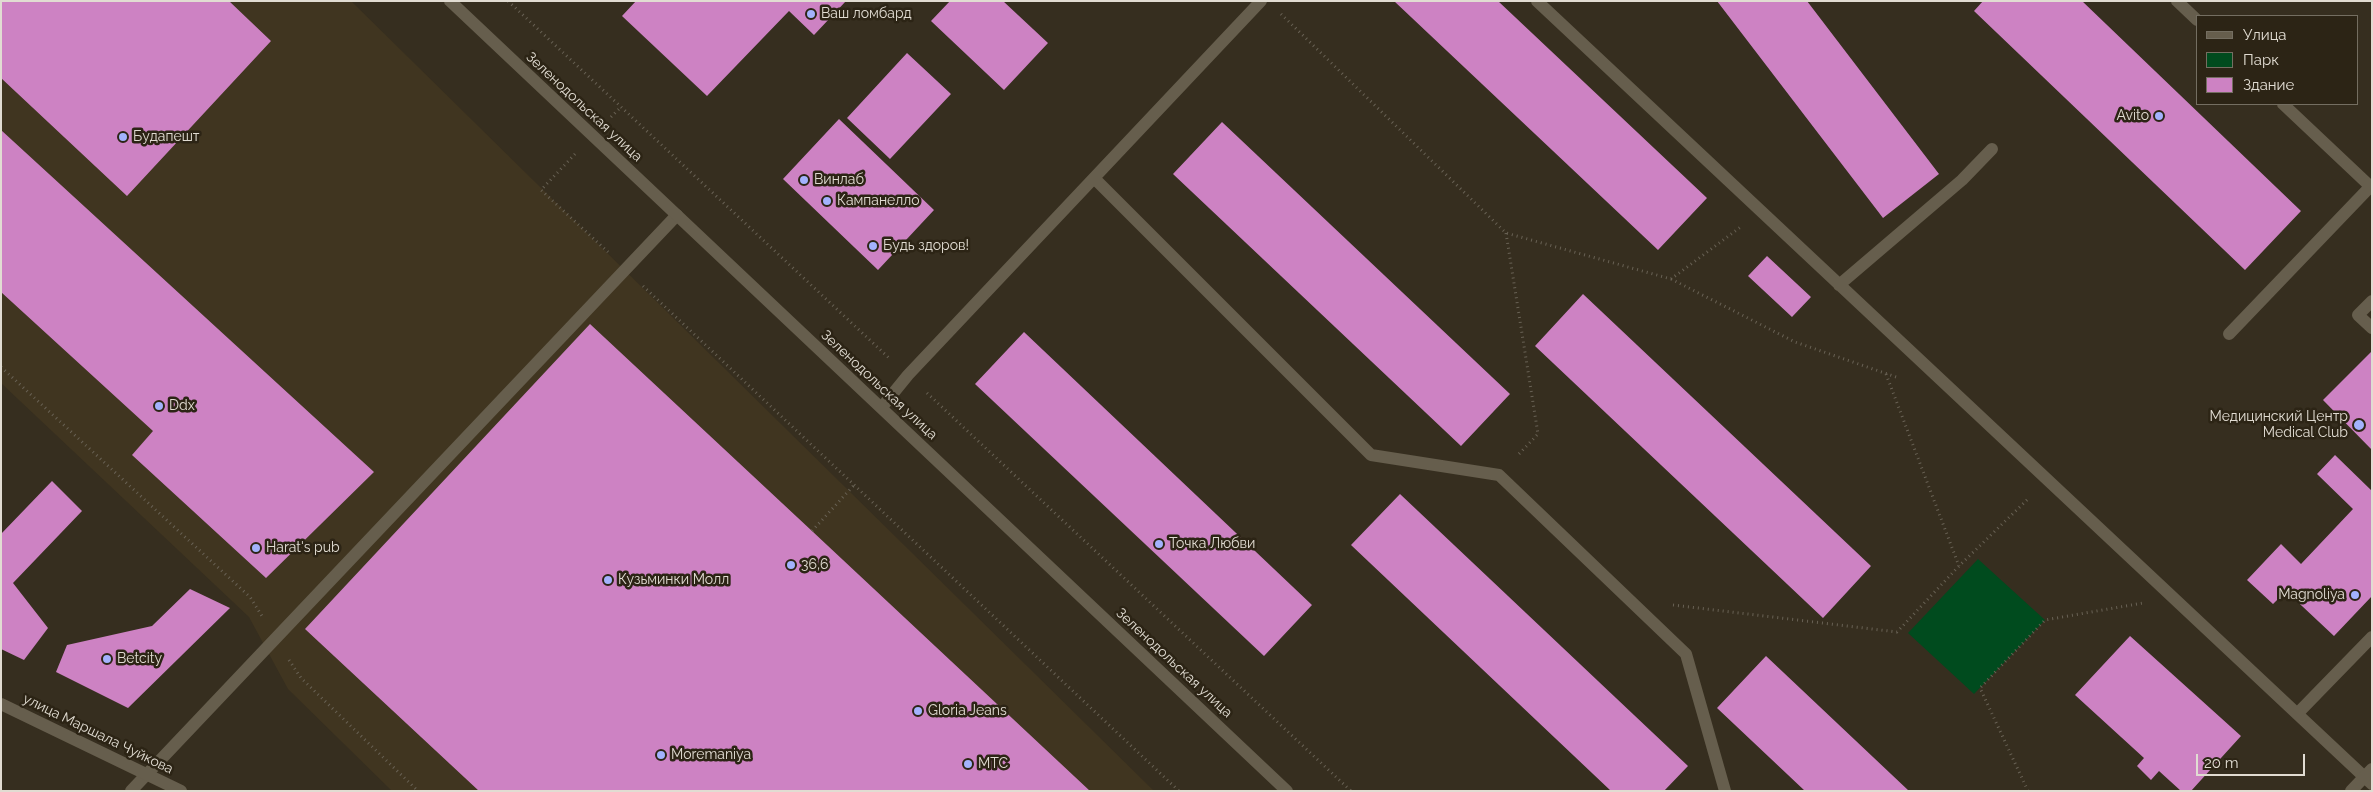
<!DOCTYPE html>
<html>
<head>
<meta charset="utf-8">
<style>
	body { margin:0 }
	#map { position:relative; width:2373px; height:792px; overflow:hidden; background:#362e1f; font-family:Raleway,sans-serif }
	canvas { display:block }
	.frame { position:absolute; inset:0; border:2px solid #e1dcd2; pointer-events:none }
	.legend { position:absolute; left:2196px; top:15px; width:162px; height:90px; box-sizing:border-box; background:#2c2415; border:1px solid #746e61; margin:0; padding:6px 9px; list-style:none; font-size:15px; color:#e1dcd2 }
	.legend li { display:flex; align-items:center; gap:10px; height:25px }
	.legend b { width:25px; border:1px solid #746e61 }
	.scale { position:absolute; left:2196px; top:754px; width:109px; height:22px; box-sizing:border-box; border:2px solid #e1dcd2; border-top:0; padding-left:6px; font-size:15px; line-height:18px; white-space:nowrap; color:#e1dcd2; -webkit-text-stroke:4px #2c2415; paint-order:stroke }
</style>
</head>
<body>
<div id="map">
<canvas width="2373" height="792"></canvas>
<div class="frame"></div>
<ul class="legend">
<li><b style="height:6px;background:#665e4d"></b>Улица</li>
<li><b style="height:14px;background:#004b1e"></b>Парк</li>
<li><b style="height:14px;background:#cd82c3"></b>Здание</li>
</ul>
<div class="scale">20 m</div>
</div>
<script>
const c = document.querySelector('canvas').getContext('2d');
c.lineJoin = 'round';
function paint(path, color) { c.fillStyle = color; c.fill(path, 'evenodd'); }
function stroke(path, color, width, dash) { c.strokeStyle = color; c.lineWidth = width; c.lineCap = dash ? 'butt' : 'round'; c.setLineDash(dash || []); c.stroke(path); }
function write(font, color, halo, rows, align = 'center') {
  c.font = font + ' Raleway,sans-serif'; c.lineWidth = 5; c.setLineDash([]); c.textBaseline = 'middle'; c.strokeStyle = halo; c.fillStyle = color; for (const [text, x, y, turn = 0] of rows) {
    c.save(); c.translate(x, y); c.rotate((+turn || 0) * Math.PI / 180); c.textAlign = isNaN(turn) ? turn : align; if (halo) c.strokeText(text, 0, 0); c.fillText(text, 0, 0); c.restore();
  }
}
const built = new Path2D(`
	M1,1H351L1154,791H392L288,689L249,617L1,383Z`);
const green = new Path2D(`
	M1978,559L2045,620L1974,694L1908,633Z`);
const building = new Path2D(`
	M1,1H229L271,41L127,196L1,78Z
	M636,1H846L814,35L789,11L707,96L622,16Z
	M950,1H1003L1048,43L1004,90L931,21Z
	M1394,1H1498L1707,198L1658,250Z
	M1717,1H1807L1939,174L1883,218Z
	M1983,1H2082L2301,211L2245,270L1974,11Z
	M907,53L951,94L890,159L847,118Z
	M839,119L934,210L878,270L783,179Z
	M1222,122L1510,394L1461,446L1173,174Z
	M1,130L374,472L266,578L132,455L153,431L1,292Z
	M1767,256L1811,297L1792,317L1748,276Z
	M1583,294L1871,566L1823,618L1535,346Z
	M590,324L812,531L1090,791H479L305,629Z
	M1024,332L1312,605L1264,656L975,384Z
	M2372,351V450L2323,400Z
	M2335,455L2372,491V596L2334,636L2286,591L2273,604L2247,580L2281,544L2301,564L2353,509L2317,474Z
	M52,481L82,511L13,583L48,628L24,660L1,649V534Z
	M1400,494L1688,766L1664,791H1611L1351,545Z
	M190,589L230,608L128,708L56,672L67,645L152,626Z
	M2130,636L2241,736L2191,791H2181L2159,771L2151,780L2137,766L2144,758L2075,695Z
	M1766,656L1909,791H1805L1717,708Z`);
const path = new Path2D(`
	M508,1L889,358
	M1281,14L1506,233L1671,279L1742,226
	M611,117L621,107
	M575,154L541,190L608,252
	M1506,233L1538,434L1517,456
	M1671,279L1795,342L1899,378
	M643,286L1179,791
	M1,367L250,597L262,616
	M1886,374L1959,566
	M927,393L1351,791
	M812,531L855,484
	M1673,605L1897,632L1959,566L2029,498
	M289,660L301,678L418,791
	M2028,791L1980,688L2045,620L2143,603`);
const service = new Path2D(`
	M1537,1L2372,784
	M2177,1L2197,20
	M2283,104L2372,188
	M1094,178L1371,455L1499,475L1686,654L1725,791
	M1839,285L1962,180L1992,149
	M2372,301L2358,315L2372,328
	M2229,334L2370,187
	M882,407L908,375L1261,1
	M2297,714L2372,637
	M131,791L677,215`);
const tertiary = new Path2D(`
	M450,1L1287,791
	M1,704L181,791`);
const secondary = new Path2D(`
	M2351,791L2372,769`);
const markers = [
	[811,14,5,"#a3b2fd"],
	[2159,116,5,"#a3b2fd"],
	[123,137,5,"#a3b2fd"],
	[804,180,5,"#a3b2fd"],
	[827,201,5,"#a3b2fd"],
	[873,246,5,"#a3b2fd"],
	[159,406,5,"#a3b2fd"],
	[2359,425,6,"#a3b2fd"],
	[1159,544,5,"#a3b2fd"],
	[256,548,5,"#a3b2fd"],
	[791,565,5,"#a3b2fd"],
	[608,580,5,"#a3b2fd"],
	[2355,595,5,"#a3b2fd"],
	[107,659,5,"#a3b2fd"],
	[918,711,5,"#a3b2fd"],
	[661,755,5,"#a3b2fd"],
	[968,764,5,"#a3b2fd"]
];
const poiNames = [
	["Ваш ломбард",821,14],
	["Avito",2149,116,"right"],
	["Будапешт",133,137],
	["Винлаб",814,180],
	["Кампанелло",837,201],
	["Будь здоров!",883,246],
	["Ddx",169,406],
	["Медицинский Центр",2348,417,"right"],
	["Medical Club",2348,433,"right"],
	["Точка Любви",1169,544],
	["Harat's pub",266,548],
	["36,6",801,565],
	["Кузьминки Молл",618,580],
	["Magnoliya",2345,595,"right"],
	["Betcity",117,659],
	["Gloria Jeans",928,711],
	["Moremaniya",671,755],
	["МТС",978,764]
];
const streetNames = [
	["Зеленодольская улица",584,107,43],
	["Зеленодольская улица",879,385,43],
	["Зеленодольская улица",1174,663,43],
	["улица Маршала Чуйкова",98,734,26]
];
paint(built, '#403520');
paint(green, '#004b1e');
paint(building, '#cd82c3');
stroke(path, '#696255', 3, [1, 4]);
stroke(service, '#665e4d', 12);
stroke(tertiary, '#665e4d', 12);
stroke(secondary, '#665e4d', 12);
for (const [x, y, r, color] of markers) { const dot = new Path2D(); dot.arc(x, y, r, 0, 2 * Math.PI); c.fillStyle = color; c.fill(dot); stroke(dot, '#2c2415', 2); }
write('14px', '#e1dcd2', '#2c2415', poiNames, 'left');
write('14px', '#e1dcd2', '#2c2415', streetNames);
</script>
</body>
</html>
